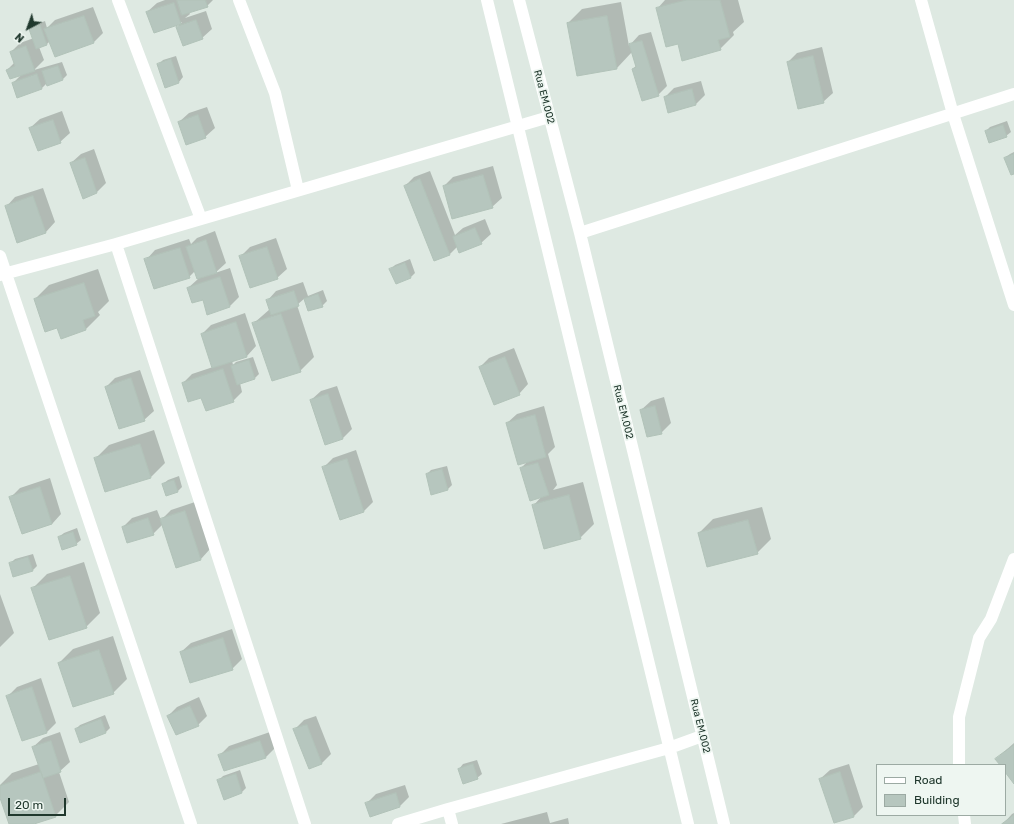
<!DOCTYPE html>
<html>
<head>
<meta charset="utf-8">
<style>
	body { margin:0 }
	#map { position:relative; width:1014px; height:824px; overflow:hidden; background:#dee9e2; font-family:Rubik,sans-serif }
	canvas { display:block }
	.legend { position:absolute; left:876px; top:764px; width:130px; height:52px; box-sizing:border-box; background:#eef6f1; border:1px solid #9caaa3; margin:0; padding:5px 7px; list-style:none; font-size:12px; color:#20382d }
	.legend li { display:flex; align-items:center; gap:8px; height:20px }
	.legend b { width:20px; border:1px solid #9caaa3 }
	.north { position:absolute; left:8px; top:8px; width:40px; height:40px; -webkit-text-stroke:3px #eef6f1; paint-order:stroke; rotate:221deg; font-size:11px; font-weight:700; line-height:16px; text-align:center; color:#20382d }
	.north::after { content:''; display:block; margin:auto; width:14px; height:18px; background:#20382d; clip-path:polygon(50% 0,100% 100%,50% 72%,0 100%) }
	.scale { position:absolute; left:8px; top:798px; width:58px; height:18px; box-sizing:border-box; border:2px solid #20382d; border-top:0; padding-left:5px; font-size:12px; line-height:14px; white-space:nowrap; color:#20382d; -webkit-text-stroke:3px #eef6f1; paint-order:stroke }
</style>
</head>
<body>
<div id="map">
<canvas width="1014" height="824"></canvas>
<ul class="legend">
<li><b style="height:5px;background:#fff"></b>Road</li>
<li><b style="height:11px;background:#b6c6be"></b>Building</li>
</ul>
<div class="north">N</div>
<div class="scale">20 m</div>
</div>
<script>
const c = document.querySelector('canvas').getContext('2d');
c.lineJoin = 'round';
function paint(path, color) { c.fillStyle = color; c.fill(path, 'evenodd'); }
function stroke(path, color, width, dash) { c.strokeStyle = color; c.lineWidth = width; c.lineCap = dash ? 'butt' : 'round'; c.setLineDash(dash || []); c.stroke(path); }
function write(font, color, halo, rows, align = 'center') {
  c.font = font + ' Rubik,sans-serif'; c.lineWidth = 3.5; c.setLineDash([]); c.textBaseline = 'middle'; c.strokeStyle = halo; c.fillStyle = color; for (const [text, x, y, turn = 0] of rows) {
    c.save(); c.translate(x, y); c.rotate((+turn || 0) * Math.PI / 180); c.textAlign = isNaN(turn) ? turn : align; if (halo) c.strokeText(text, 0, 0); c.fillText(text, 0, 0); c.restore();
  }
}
const shadow = new Path2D(`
	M165,0H213L207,6L189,12L190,14L185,18L206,11L212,29L202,38L178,27L182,22L154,32L147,12L157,3Z
	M665,0H738L744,22L733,32L734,35L720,49L678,43L657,9Z
	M621,2L629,46L639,35L651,32L667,86L658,95L633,69L636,66L632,52L617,68L568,23L582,9Z
	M93,7L103,33L93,43L50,41L47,44L39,47L44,60L34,70L62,62L67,75L62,80L47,83L42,88L17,97L13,83L22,74L7,70L14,63L11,52L20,43L34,38L30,29L35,25L45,21L47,28L55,20Z
	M822,47L833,93L823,102L788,62L797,53Z
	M176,56L183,77L179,82L166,86L158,65L163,60Z
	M701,81L705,95L695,105L665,97L674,88Z
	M207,107L215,128L205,137L179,122L189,113Z
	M62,111L70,133L60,142L30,128L40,119Z
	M1007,121L1011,132L1006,136L986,131L990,127Z
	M94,149L106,183L97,192L83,197L71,163L81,154Z
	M1014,152V173L1005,158L1010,154Z
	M493,166L502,198L492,207L444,186L453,177Z
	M430,171L455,235L463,228L485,219L491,234L481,243L458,246L450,254L435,260L405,186L414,177Z
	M43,188L55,222L46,232L18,241L6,207L15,197Z
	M215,231L226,263L215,273L230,268L239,297L230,306L208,313L203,299L188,288L198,279L195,271L189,277L146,260L155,250L189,239L191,244L197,238Z
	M276,238L287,269L277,278L241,256L250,247Z
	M410,259L415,273L411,277L396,283L391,269L395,265Z
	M98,269L109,301L98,312L100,315L85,330L58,327L35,299L49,285Z
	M303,282L308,296L323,290L327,301L322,306L309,310L305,298L297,305L314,357L300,371L254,323L270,309L267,301L276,291Z
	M245,313L256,346L247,356L232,360L233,365L236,362L253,357L259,374L255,378L240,383L242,392L233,401L202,397L183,383L192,374L213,367L202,334L211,325Z
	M514,348L528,384L519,394L480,367L489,358Z
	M140,370L154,411L144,420L106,387L115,378Z
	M337,386L352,429L342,439L311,400L321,391Z
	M664,397L671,423L661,433L641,410L651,401Z
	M544,406L555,447L548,454L557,485L553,490L583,482L594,524L580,538L533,506L542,496L521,468L528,461L507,423L517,414Z
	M154,430L165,463L151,477L106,491L95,459L109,445Z
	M356,450L373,502L364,511L341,519L324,467L333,458Z
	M447,466L452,485L448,489L427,474L431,470Z
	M179,476L182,487L178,491L163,484L168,480Z
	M50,478L61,514L52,524L22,533L11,497L20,488Z
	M195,502L210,549L201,559L177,566L163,524L153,534L123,527L132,518L157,510L161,520L171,510Z
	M762,507L771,539L757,553L699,533L713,519Z
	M77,528L81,540L76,544L59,537L64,533Z
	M33,554L37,566L32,571L10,564L15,559Z
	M84,562L100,613L86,627L33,588L47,574Z
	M0,594L14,633L0,647Z
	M232,629L242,659L232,669L181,652L191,643Z
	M113,636L127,679L113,693L59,663L73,649Z
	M41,678L56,723L46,733L8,696L17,687Z
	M199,697L207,716L198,725L168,716L177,707Z
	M105,715L110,728L106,732L76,729L80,725Z
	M316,716L331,754L321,764L294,730L304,720Z
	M60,732L70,762L59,772L69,802L55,816L31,824H10L0,794V785L12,773L39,764L33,747L43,738Z
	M270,732L275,748L266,757L220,755L229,746Z
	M1014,743V783L1005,771V765H1001L996,759Z
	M477,760L482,774L477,778L459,769L463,764Z
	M849,764L863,807L854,816L834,822L820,779L830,770Z
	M240,770L246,788L242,792L218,781L223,776Z
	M405,785L409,797L400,806L366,804L376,794Z
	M547,812L550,823L568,818L569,824H501Z
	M1014,813V824H1003L1012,814Z`);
const building = new Path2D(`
	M177,0H205L208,7L182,15Z
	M687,0H720L730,37L718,40L721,50L682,61L678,44L666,47L656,8Z
	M174,3L181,24L154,33L146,12Z
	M84,16L94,43L55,57L44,29Z
	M607,16L617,69L577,76L567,23Z
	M196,20L203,39L183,46L176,27Z
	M40,25L47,45L36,49L29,29Z
	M642,41L659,96L642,101L632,69L636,67L629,44Z
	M26,46L35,71L10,79L6,70L15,66L10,52Z
	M813,56L824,103L798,109L787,62Z
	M171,59L179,83L165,88L157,64Z
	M58,66L63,80L47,86L42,71Z
	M37,74L42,89L17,98L12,83Z
	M692,89L696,105L668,113L664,97Z
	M198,115L206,138L186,145L178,122Z
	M53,120L61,143L38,151L29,128Z
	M1003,125L1007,137L989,143L985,131Z
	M1014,154V174L1011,175L1004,158Z
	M85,158L97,193L83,199L70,163Z
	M483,175L493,208L452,219L443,186Z
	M420,179L450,255L434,261L404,186Z
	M33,196L46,233L17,243L5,206Z
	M475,228L482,244L459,253L453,237Z
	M206,240L217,273L197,279L186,247Z
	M267,247L278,279L250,288L239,256Z
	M180,248L190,278L154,289L144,259Z
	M405,263L411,278L396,284L389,269Z
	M220,277L230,307L207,315L203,300L192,303L187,288Z
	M84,283L95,316L83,320L86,330L61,339L57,328L45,332L34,299Z
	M294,291L299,306L271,315L266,300Z
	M318,294L323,307L308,311L304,299Z
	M281,314L301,372L272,381L252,323Z
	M236,322L247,357L212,368L201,334Z
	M505,357L520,395L494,405L479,367Z
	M249,360L255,379L237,385L231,366Z
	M223,369L234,402L206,411L201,398L188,402L182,383Z
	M131,378L145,421L119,429L105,387Z
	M328,394L343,439L325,445L310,400Z
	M655,406L662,434L647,437L640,410Z
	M535,415L546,457L518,465L506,423Z
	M140,444L151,478L105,492L94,458Z
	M347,459L364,512L340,520L322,467Z
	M538,463L549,495L530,501L520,468Z
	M442,469L448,490L431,495L426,474Z
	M174,480L178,492L166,496L162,484Z
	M40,487L52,524L22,534L9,497Z
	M569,495L581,539L544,549L532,505Z
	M185,511L201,560L176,568L160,519Z
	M148,518L154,535L127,543L122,527Z
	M748,520L758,554L707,567L698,533Z
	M73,532L77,545L62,550L58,537Z
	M28,557L33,571L13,577L9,563Z
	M70,576L87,628L49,640L31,588Z
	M223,638L233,670L190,683L180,652Z
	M99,650L114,694L73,707L58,663Z
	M32,687L47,733L22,741L6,696Z
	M190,706L199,726L176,735L167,716Z
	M101,719L106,733L80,743L75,729Z
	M307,725L322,764L309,769L293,729Z
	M51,741L61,772L43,778L32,747Z
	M260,741L266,758L224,771L218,755Z
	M1014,745V784L1005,772V765H1000L995,759Z
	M473,764L478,779L463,784L458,769Z
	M41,772L56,817L34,824H9L0,798V786Z
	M840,772L854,817L834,823L819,779Z
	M236,774L242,793L224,800L217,780Z
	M396,793L400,807L370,817L365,803Z
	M1014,815V824H1002Z`);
const minor = new Path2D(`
	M118,0L201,219
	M239,0L275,93L298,190
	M487,0L688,824
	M519,0L580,233L724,824
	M921,0L953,114L1014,305
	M580,233L1014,94
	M116,244L305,824
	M0,256L191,824
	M0,275L116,244L549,117
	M959,765V717L979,638L991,619L1014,559
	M448,809L452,824
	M964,815L965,824
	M398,824L448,809L669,748L702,736`);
const streetNames = [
	["Rua EM.002",544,97,75],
	["Rua EM.002",623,412,76],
	["Rua EM.002",700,726,76]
];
paint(shadow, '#0003');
paint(building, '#b6c6be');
stroke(building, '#b1c2b8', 1);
stroke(minor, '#fff', 12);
write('10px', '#20382d', '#eef6f1', streetNames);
</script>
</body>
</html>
